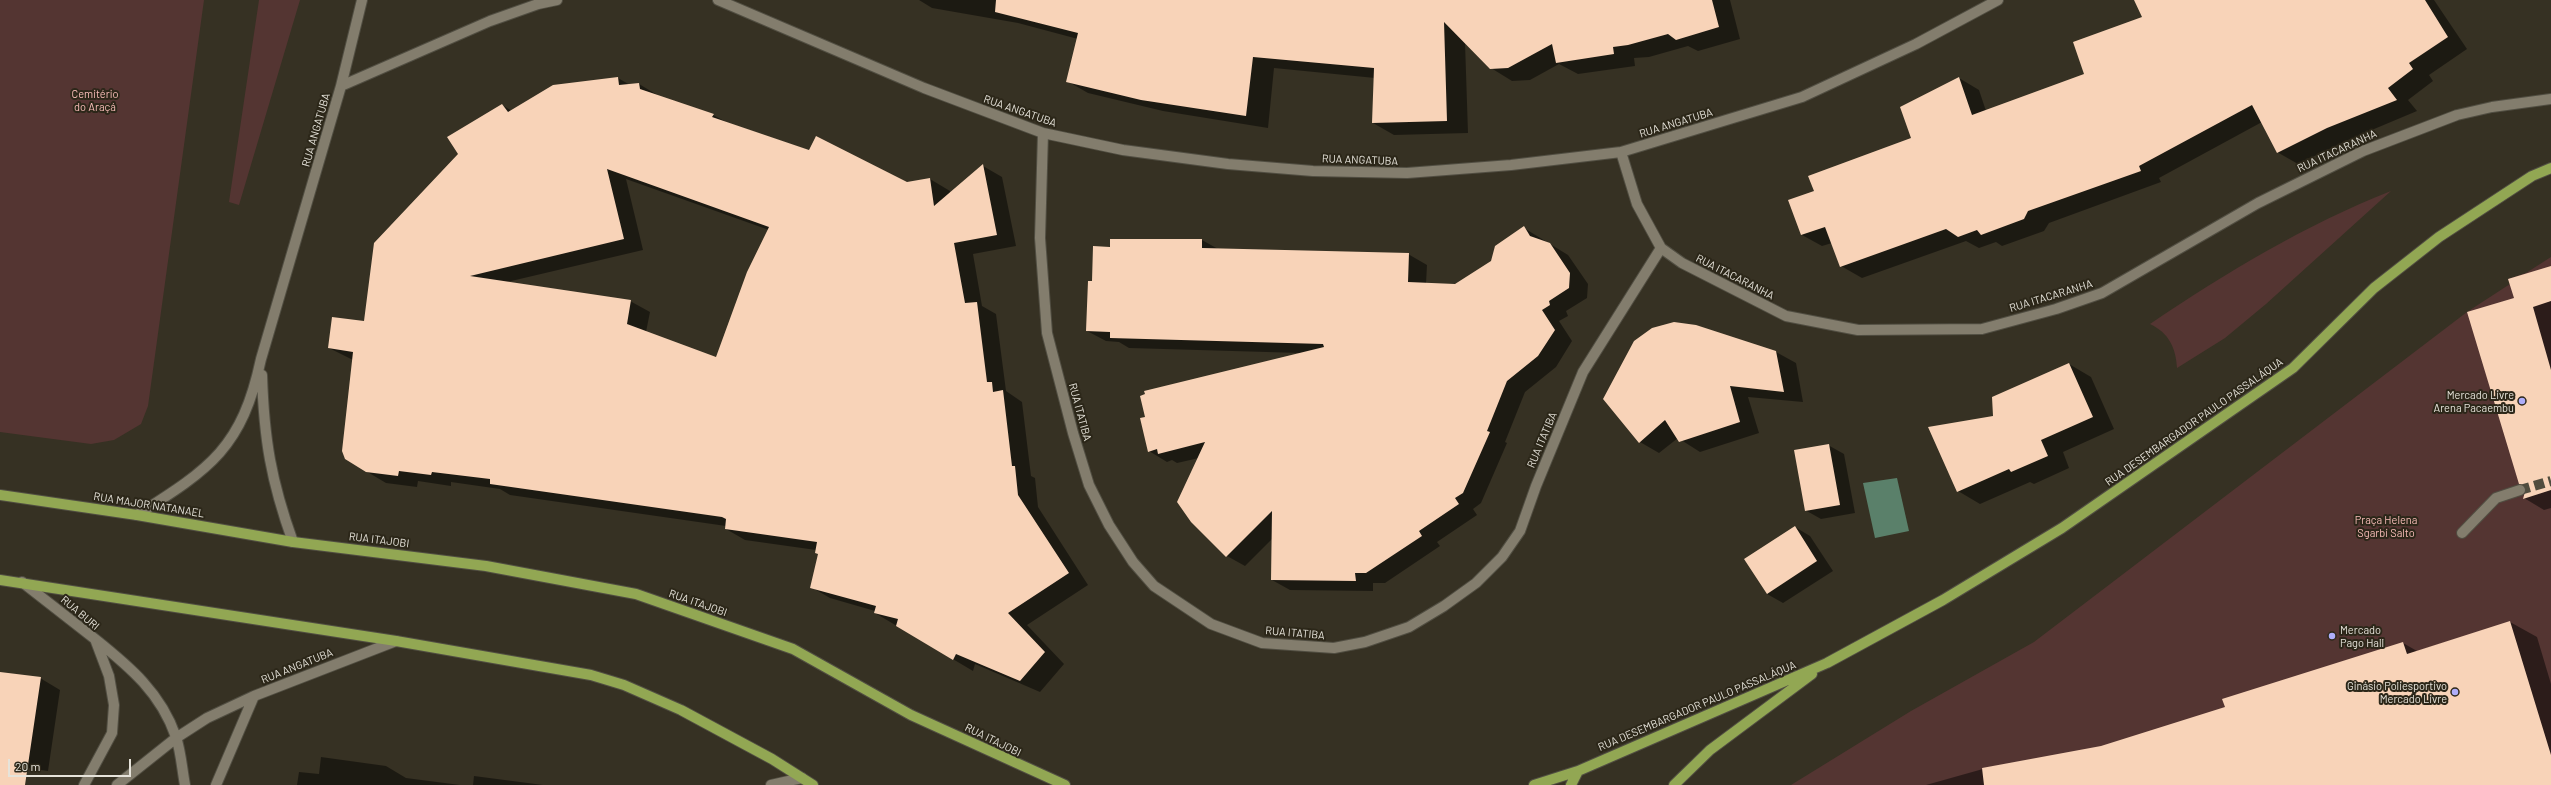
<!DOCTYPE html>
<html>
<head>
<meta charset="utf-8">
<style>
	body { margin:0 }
	#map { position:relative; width:2551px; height:785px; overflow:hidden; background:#363123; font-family:Barlow,sans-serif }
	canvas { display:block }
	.scale { position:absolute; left:8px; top:759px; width:123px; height:18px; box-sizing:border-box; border:2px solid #e6e3da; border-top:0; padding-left:5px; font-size:12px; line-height:14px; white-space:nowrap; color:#e6e3da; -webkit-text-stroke:3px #2c2719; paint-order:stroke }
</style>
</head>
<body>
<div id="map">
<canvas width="2551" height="785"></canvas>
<div class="scale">20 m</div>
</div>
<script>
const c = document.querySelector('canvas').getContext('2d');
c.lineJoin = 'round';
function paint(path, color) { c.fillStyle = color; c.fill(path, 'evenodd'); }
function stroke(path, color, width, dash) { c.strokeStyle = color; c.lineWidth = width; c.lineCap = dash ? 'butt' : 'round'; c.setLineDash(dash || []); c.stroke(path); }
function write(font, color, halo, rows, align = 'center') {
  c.font = font + ' Barlow,sans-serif'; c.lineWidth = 4; c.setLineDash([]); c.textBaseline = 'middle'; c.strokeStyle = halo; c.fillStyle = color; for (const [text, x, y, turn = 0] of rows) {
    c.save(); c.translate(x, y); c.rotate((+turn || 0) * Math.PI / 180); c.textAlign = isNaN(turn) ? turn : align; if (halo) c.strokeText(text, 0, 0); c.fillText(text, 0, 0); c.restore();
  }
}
const green = new Path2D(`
	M0,0H204L148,406L141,424L114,440L91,444L0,432Z
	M259,0H300L239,205L229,202Z
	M2391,191L2266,304L2225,338L2177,368C2176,348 2169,333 2150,324C2227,272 2305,225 2391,191Z
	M2551,257V785H1791L1911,711L2034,642L2467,312L2510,284L2508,279L2526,273Z`);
const water = new Path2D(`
	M1897,478L1909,531L1875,538L1863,483Z`);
const shadow = new Path2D(`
	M919,0H1730L1740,39L1698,51L1688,46L1649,57L1634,58L1635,66L1578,74L1559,64L1530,80L1512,81L1491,68L1465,42L1468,133L1394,135L1373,123L1375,78L1274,68L1268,128L1163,111L1088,93L1067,81L1078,39L1018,23L932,8Z
	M2135,0H2434L2467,49L2429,75L2433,81L2408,100L2417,111L2348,140L2298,164L2277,152L2262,122L2159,178L2161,182L2049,223L2044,231L2002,246L1996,242L1979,248L1966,241L1862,278L1841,266L1832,243L1822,246L1802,235L1815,192L1912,139L1959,78L1979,90L1986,111L2086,75L2144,18Z
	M618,78L630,85L639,84L659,96L713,115L728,123L907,183L930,179L950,191V194L983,166L1002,177L1016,246L973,254L982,306L996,314L1006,391L1022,402L1031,476L1035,478L1038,507L1088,585L1027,625L1064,664L1040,692L975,664L973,671L875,613V611L830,598L811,587L819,554L816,550L745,540L726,529V526L510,495L500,489L451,482V486L418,481L417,487L386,483L349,461L353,360L329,348L365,322L459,154L502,105L512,111L553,86ZM626,179L769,230L716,358L646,332L650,312L630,301L507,282L643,250Z
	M1524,228L1568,255L1588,284L1587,298L1566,311L1568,316L1559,321L1572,341L1556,367L1525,392L1505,442L1507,443L1481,503L1473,509L1477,515L1437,542L1440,546L1385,583H1373V591L1290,590L1272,580V539L1245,566L1227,556L1199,458L1177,463L1172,460L1167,462L1149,451L1146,395L1301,353L1129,348L1119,342L1106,341L1087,331L1093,282L1111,248L1202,240L1218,249L1408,254L1427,265L1426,284L1455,285L1491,262Z
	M2551,267V508L2544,510L2524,498L2527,488L2515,299Z
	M1776,352L1796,363L1803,402L1748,397L1759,433L1700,452L1678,438L1659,453L1640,442L1605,399Z
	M2069,364L2091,377L2114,429L2063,452L2069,468L2034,484L2030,482L1980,504L1958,491L1994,417Z
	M1828,445L1844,454L1855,513L1821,519L1805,510Z
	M1795,527L1810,536L1833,571L1783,603L1767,594Z
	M2510,622L2537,637L2551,684V785H1926L1990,767L2101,747L2226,708L2403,643L2417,651Z
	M0,673L40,678L60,690L48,771L21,767L19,785H0Z
	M321,757L386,766L406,778L460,785H297L299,772L319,774Z
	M474,776L543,785H473Z`);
const building = new Path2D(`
	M996,0H1712L1719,27L1676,40L1668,34L1628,45L1613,47L1614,54L1556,63L1552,44L1508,68L1490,69L1444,22L1447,121L1372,123L1374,68L1253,57L1246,116L1141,100L1066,82L1078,33L995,12Z
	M2134,0H2425L2448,37L2409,63L2413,69L2388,88L2397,100L2327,128L2277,153L2252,105L2139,166L2141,171L2028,211L2024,219L1981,235L1977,230L1958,237L1946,229L1840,267L1825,227L1801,235L1788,200L1814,191L1808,176L1911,138L1900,107L1959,77L1972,115L2084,74L2073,42L2142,17Z
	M618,77L619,85L639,83L640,89L714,114L712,117L809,150L816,136L907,182L930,178L934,206L983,164L997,235L954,243L965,303L977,302L987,382H992L993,392L1003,390L1012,466H1015L1018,495L1069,573L1008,613L1045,652L1020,681L956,654L953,660L896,626L898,619L874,613L876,606L810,588L818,554L815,553L817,542L725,529L726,519L722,517L490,484V479L432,472L431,475L399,471L398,476L366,472L345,459L342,451L353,352L328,348L332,317L364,321L374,243L458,154L447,137L502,104L508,112L553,85ZM607,169L769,227L747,272L716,357L627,324L631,300L470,276L624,239Z
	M1524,226L1530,236L1550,243L1570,273L1569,288L1549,301L1550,305L1542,310L1555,330L1538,356L1507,381L1487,431L1490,432L1463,493L1455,498L1459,504L1419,531L1422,536L1366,573H1355L1356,581L1271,580L1272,511L1226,557L1191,522L1177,502L1205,442L1158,454L1157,449L1148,452L1140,418L1145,417L1140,396L1145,394L1144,391L1324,347L1323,344L1110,338V332L1086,331L1088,281H1092L1093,246L1110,247V239H1202V248L1409,253L1408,282L1455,284L1491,261L1495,246Z
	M2551,266V301L2533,307L2551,370V490L2523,499L2526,488L2519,484L2467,312L2514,298L2508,279Z
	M1674,322L1696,325L1776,351L1784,392L1730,386L1740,422L1679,442L1665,420L1639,443L1603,399L1634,341L1652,328Z
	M2069,363L2093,417L2041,440L2048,456L2011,472L2009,469L1957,492L1928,427L1993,416L1992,397Z
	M1829,444L1840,505L1805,511L1794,450Z
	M1795,526L1817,561L1767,594L1744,559Z
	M2510,621L2551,755V785H1984L1982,768L2101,746L2225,707L2222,699L2403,642L2407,654Z
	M0,672L41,677L25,785H0Z`);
const minorTunnel = new Path2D(`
	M2520,490L2551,481`);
const minor = new Path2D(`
	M718,0L924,88L1043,133L1123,150L1228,164L1313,171L1407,173L1511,165L1621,152L1802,97L1916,44L1998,0
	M341,86L490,21L538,4L557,0
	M1043,133L1040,238L1047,333L1073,433L1089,485L1109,525L1133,562L1154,586L1211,624L1262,643L1334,648L1365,642L1409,627L1444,606L1476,583L1502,557L1520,531L1536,486L1583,372L1661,248
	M1621,152L1637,204L1661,248L1682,263L1786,316L1858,330L1982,329L2056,309L2102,293L2258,203L2363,151L2457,115L2492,107L2551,99
	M262,375C264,439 271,481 293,542
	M137,515C211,468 242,448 261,359L341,86L362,0
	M2462,533L2496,498L2520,490
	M22,582L95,639L109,676L114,705L112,733L84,785
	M95,639C130,667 161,693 176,737C181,752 182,769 185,785
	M117,785L176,738L207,718L254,696
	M216,785L254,696L396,641
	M771,785L802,778`);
const major = new Path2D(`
	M0,495L137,515L293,542L486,566L636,594L793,649L911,715L1065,785
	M0,580L396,641L591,675L624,685L681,710L772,759L813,785
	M1534,785L1578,771L1827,663L1943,600L2062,528L2293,368L2374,288L2439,237L2532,176L2551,168
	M1571,785L1578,771
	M1674,785L1710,750L1812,674`);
const markers = [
	[2522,401,4,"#afaefa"],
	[2332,636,4,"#afaefa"],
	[2455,692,4,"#afaefa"]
];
const parkNames = [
	["Cemitério",95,94],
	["do Araçá",95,107],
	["Praça Helena",2386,520],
	["Sgarbi Salto",2386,533]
];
const streetNames = [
	["RUA ANGATUBA",1020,111,19],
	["RUA ANGATUBA",1676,123,-17],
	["RUA ANGATUBA",316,130,-74],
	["RUA ITACARANHA",2337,151,-25],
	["RUA ANGATUBA",1360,160,2],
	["RUA ITACARANHA",1735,277,27],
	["RUA ITACARANHA",2051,296,-17],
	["RUA ITATIBA",1080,412,75],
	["RUA DESEMBARGADOR PAULO PASSALÁQUA",2194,422,-35],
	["RUA ITATIBA",1542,440,-67],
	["RUA MAJOR NATANAEL",149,505,9],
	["RUA ITAJOBI",379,540,7],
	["RUA ITAJOBI",698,603,19],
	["RUA BURI",80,613,40],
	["RUA ITATIBA",1295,633,5],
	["RUA ANGATUBA",297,666,-22],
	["RUA DESEMBARGADOR PAULO PASSALÁQUA",1697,706,-23],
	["RUA ITAJOBI",993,740,26]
];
const poiNames = [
	["Mercado Livre",2514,395],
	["Arena Pacaembu",2514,408],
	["Mercado",2340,630,"left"],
	["Pago Hall",2340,643,"left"],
	["Ginásio Poliesportivo",2447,686],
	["Mercado Livre",2447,699]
];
paint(green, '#543532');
paint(water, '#5a806a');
paint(shadow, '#0007');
paint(building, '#f8d3b8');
stroke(minorTunnel, '#504c3e', 10, [10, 5]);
stroke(minor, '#514e42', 12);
stroke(major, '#514e42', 12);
stroke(minor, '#837d6d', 10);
stroke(major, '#92a753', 10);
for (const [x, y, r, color] of markers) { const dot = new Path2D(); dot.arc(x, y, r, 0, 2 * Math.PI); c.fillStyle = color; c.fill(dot); stroke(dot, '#2c2719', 1.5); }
write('11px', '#f8bdb8', '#2c2719', parkNames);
write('11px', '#e6e3da', '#2c2719', streetNames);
write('11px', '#e6e3da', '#2c2719', poiNames, 'right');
</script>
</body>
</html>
